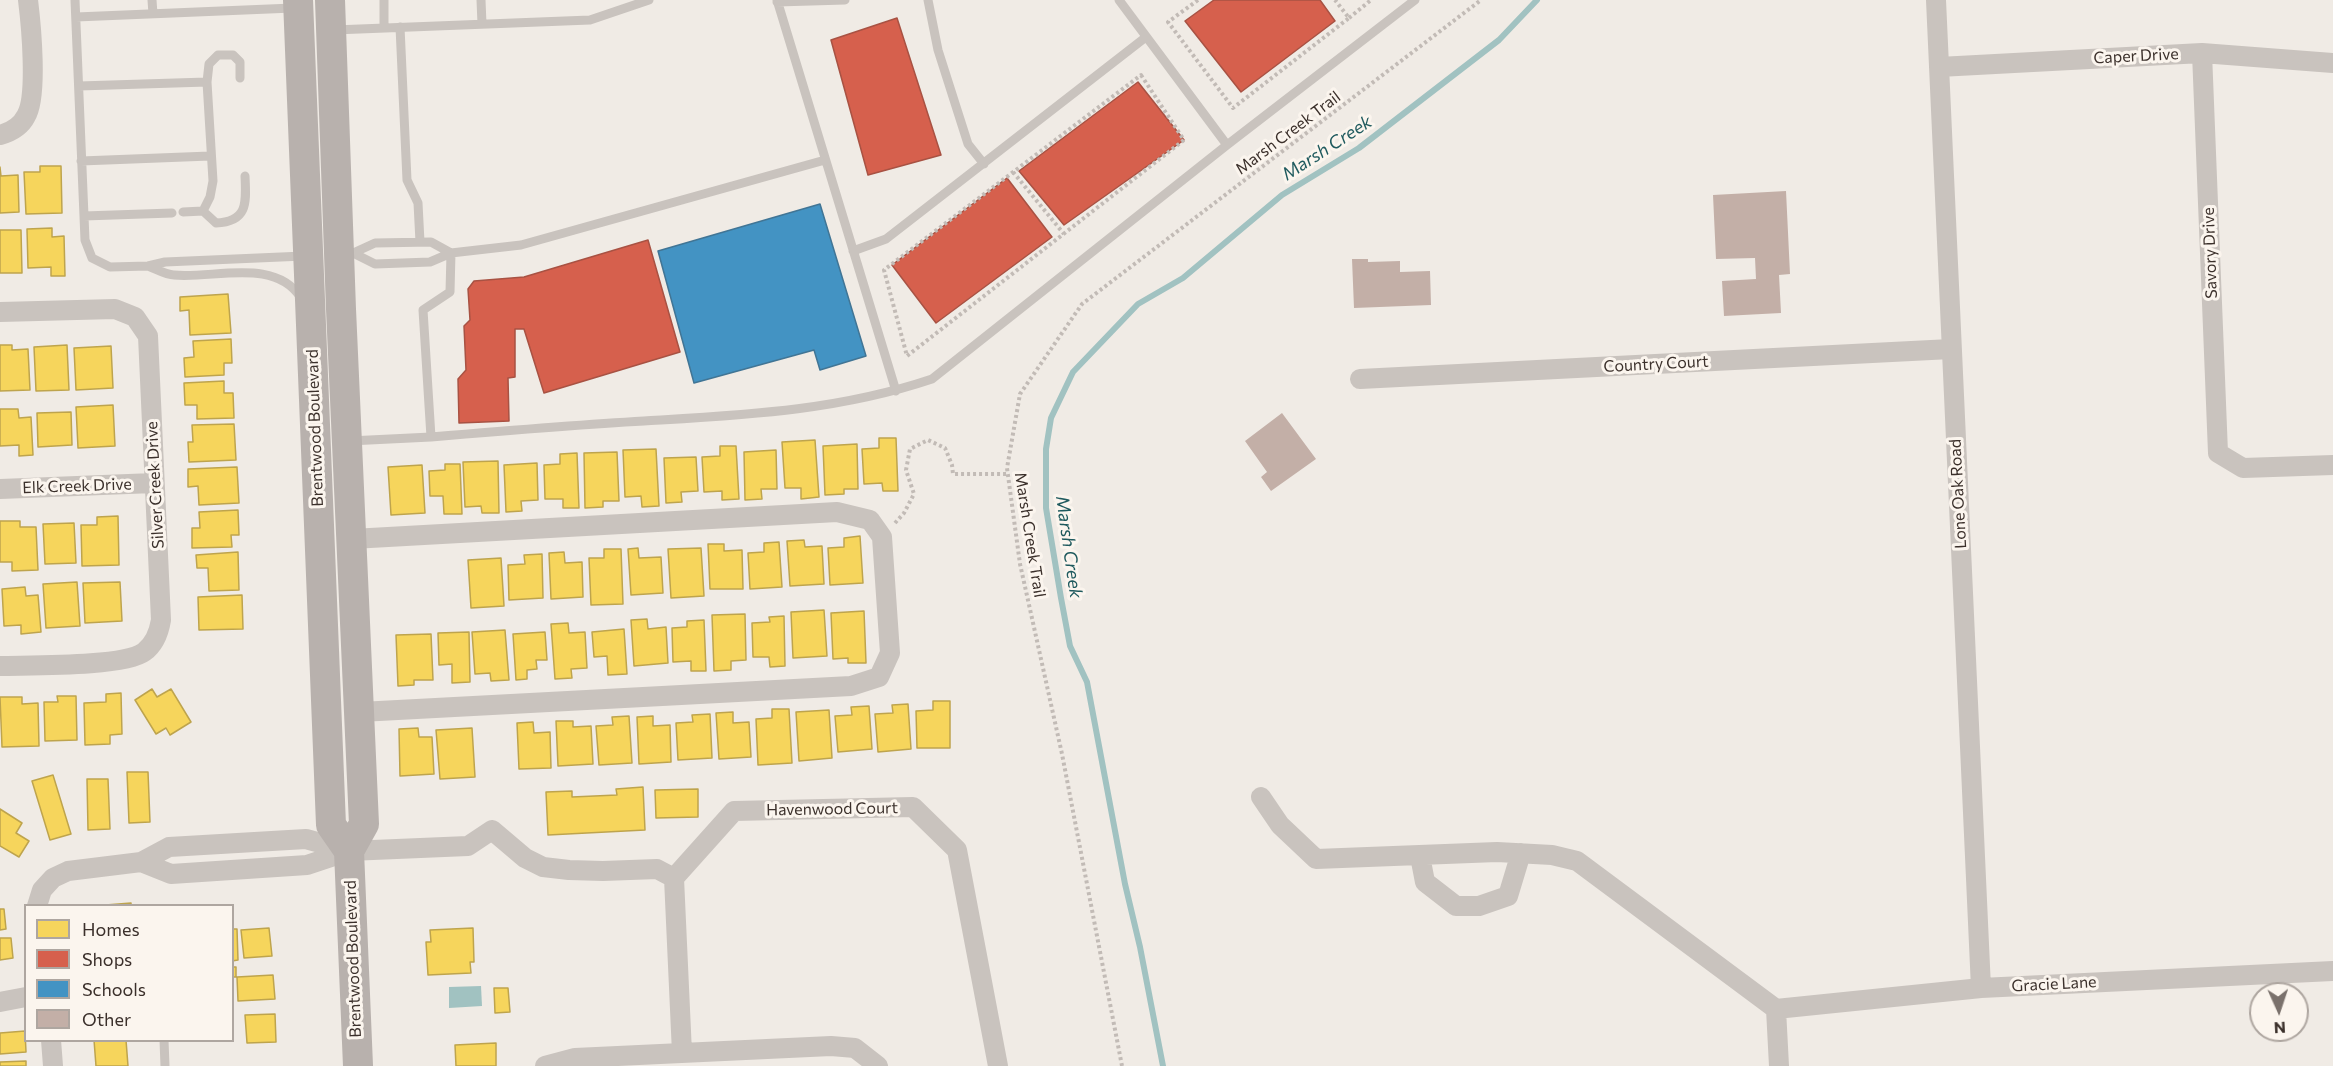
<!DOCTYPE html>
<html>
<head>
<meta charset="utf-8">
<style>
	body { margin:0 }
	#map { position:relative; width:2333px; height:1066px; overflow:hidden; background:#f0ebe5; font-family:Commissioner,sans-serif }
	canvas { display:block }
	.legend { position:absolute; left:24px; top:904px; width:210px; height:138px; box-sizing:border-box; background:#fbf5ee; border:2px solid #aea6a0; margin:0; padding:8px 10px; list-style:none; font-size:18px; color:#3b302b }
	.legend li { display:flex; align-items:center; gap:12px; height:30px }
	.legend b { width:30px; border:2px solid #aea6a0 }
	.north { position:absolute; left:2249px; top:982px; width:60px; height:60px; box-sizing:border-box; background:#fbf5ee; border:2px solid #aea6a0; border-radius:50%; rotate:177deg; font-size:16px; font-weight:700; line-height:24px; text-align:center; color:#3b302b }
	.north::after { content:''; display:block; margin:auto; width:21px; height:27px; background:#7a716c; clip-path:polygon(50% 0,100% 100%,50% 72%,0 100%) }
</style>
</head>
<body>
<div id="map">
<canvas width="2333" height="1066"></canvas>
<ul class="legend">
<li><b style="height:16px;background:#f6d55c"></b>Homes</li>
<li><b style="height:16px;background:#d6604d"></b>Shops</li>
<li><b style="height:16px;background:#4393c3"></b>Schools</li>
<li><b style="height:16px;background:#c3afa7"></b>Other</li>
</ul>
<div class="north">N</div>
</div>
<script>
const c = document.querySelector('canvas').getContext('2d');
c.lineJoin = 'round';
function paint(path, color) { c.fillStyle = color; c.fill(path, 'evenodd'); }
function stroke(path, color, width, dash) { c.strokeStyle = color; c.lineWidth = width; c.lineCap = dash ? 'butt' : 'round'; c.setLineDash(dash || []); c.stroke(path); }
function write(font, color, halo, rows, align = 'center') {
  c.font = font + ' Commissioner,sans-serif'; c.lineWidth = 6; c.setLineDash([]); c.textBaseline = 'middle'; c.strokeStyle = halo; c.fillStyle = color; for (const [text, x, y, turn = 0] of rows) {
    c.save(); c.translate(x, y); c.rotate((+turn || 0) * Math.PI / 180); c.textAlign = isNaN(turn) ? turn : align; if (halo) c.strokeText(text, 0, 0); c.fillText(text, 0, 0); c.restore();
  }
}
const water = new Path2D(`
	M481,986L482,1006L449,1008V987Z`);
const homes = new Path2D(`
	M40,166H61L62,213L26,214L24,172H40Z
	M0,167L1,176L18,175L19,212L0,213Z
	M52,228V237L64,236L65,276H51V267L28,268L27,229Z
	M0,230H21L22,273H0Z
	M228,294L231,333L190,335L189,310L180,311V297Z
	M231,339L232,363H224V375L185,377L184,358L194,357L193,341Z
	M0,345H12V350L28,349L30,390L0,391Z
	M67,345L69,390L36,391L34,347Z
	M111,346L113,388L76,390L74,348Z
	M224,381V393H233L234,418L197,419V405H185L184,383Z
	M113,405L115,446L78,448L76,407Z
	M0,409H18L19,418L31,417L33,455L19,456V445L0,446Z
	M71,412L72,445L38,447L37,413Z
	M234,424L236,460L189,462L188,442H193L192,425Z
	M879,438H896L898,491H883L882,483L864,484L862,449L879,448Z
	M815,440L819,497L801,499V488H785L782,442Z
	M857,444L858,489H844V494L825,495L823,446Z
	M720,446H736L739,499L722,500V491L704,492L702,457L720,456Z
	M656,449L659,506L642,507L641,496L625,497L623,450Z
	M776,450L777,489H761L762,499L745,500L744,452Z
	M617,452L619,501H603V507L585,508L584,453Z
	M577,453L579,508H563V499H545L544,465L560,464V454Z
	M696,457L698,491L681,492L682,502L666,503L664,458Z
	M498,461L499,513H482L481,506L465,507L463,462Z
	M537,463L538,500L521,501L522,511L506,512L504,465Z
	M445,464H460L462,514H444L443,496H430L429,471L445,470Z
	M422,465L425,513L391,515L388,467Z
	M237,467L239,503L199,505L198,486L188,487V469Z
	M238,510L239,535H231L232,547L192,548V528H200L199,512Z
	M118,516L119,565L82,566L81,525H97V517Z
	M0,521H20V527H36L38,570L12,571V562H0Z
	M74,523L76,563L45,564L43,524Z
	M860,536L863,583L830,585L828,548L844,547V538Z
	M804,540L805,547L822,546L824,584L790,586L787,541Z
	M779,542L782,587L750,589L748,553L764,552V543Z
	M708,544H724V551L742,550L743,589H710Z
	M638,548L639,558L661,557L663,593L631,595L628,549Z
	M701,548L704,596L671,598L668,549Z
	M604,549H621L623,604L591,605L589,558H604Z
	M238,552L239,590L209,591L208,568H197L196,555Z
	M564,552L565,563L582,562L583,597L551,599L549,553Z
	M542,554L543,598L509,600L508,565L525,564L524,555Z
	M501,558L504,606L471,608L468,560Z
	M77,582L80,626L46,628L43,584Z
	M120,582L122,621L85,623L83,583Z
	M25,587L26,596L38,595L41,632L21,634V625L4,626L2,589Z
	M242,595L243,629L199,630L198,597Z
	M824,610L827,656L793,658L791,612Z
	M864,611L866,663H848V658L833,659L831,613Z
	M745,614L746,660L731,661V670L714,671L712,615Z
	M784,616L785,666L770,667L769,657H753L752,623L770,622L769,617Z
	M647,619L648,629L666,627L668,663L634,666L631,620Z
	M704,620L706,671H691V661L673,662L672,628L687,627V621Z
	M568,623L569,633L585,632L587,668L571,669L572,678L555,679L551,624Z
	M624,629L627,674L608,675L607,656L594,657L592,632Z
	M505,630L509,680L491,681L490,673L475,674L472,632Z
	M469,632L470,682L452,683V664L439,665L438,633Z
	M545,632L547,660H536L537,669L527,670V679L516,680L513,634Z
	M431,634L433,680H414V685L398,686L396,635Z
	M152,689L157,697L171,689L191,722L170,735L166,728L156,734L135,700Z
	M121,693L122,734L110,735V744L85,745L84,703L106,702V694Z
	M57,696H76L77,740L45,741L44,702H58Z
	M0,697H22V704L38,703L39,746L2,747Z
	M933,701H950V748H917L916,711L933,710Z
	M908,704L911,749L878,752L875,714L893,713L892,705Z
	M869,706L872,749L838,752L835,716L852,715L851,707Z
	M772,709H789L792,763L758,765L756,719L772,718Z
	M829,710L832,758L799,761L796,712Z
	M733,712V723L749,722L751,757L719,759L716,713Z
	M710,714L712,758L678,760L676,723L693,722L692,715Z
	M629,716L632,763L599,765L596,726L613,725L612,717Z
	M653,716V726L670,725L671,762L639,764L637,717Z
	M556,721H573V727L591,726L593,764L558,766Z
	M533,722L534,733L550,732L551,768L519,769L517,723Z
	M418,728L419,737H432L434,774L400,776L399,729Z
	M472,728L475,777L440,779L436,730Z
	M127,772H148L150,822L129,823Z
	M53,775L71,834L50,840L32,781Z
	M87,779H108L110,829L88,830Z
	M643,787L645,830L548,835L546,792L572,791V797L617,795L616,789Z
	M698,789V817L656,818L655,790Z
	M0,809L22,823L16,833L29,841L19,857L0,846Z
	M131,903V906H93Z
	M0,909H4L6,929L0,930Z
	M269,928L272,956L244,958L241,930Z
	M473,928L474,962H470L471,973L428,975L426,942H431L430,930Z
	M232,929H237L238,960L232,961Z
	M0,938H11L13,958L0,960Z
	M232,967H236V977H232Z
	M273,975L275,999L238,1001L237,977Z
	M494,988H508L510,1012L495,1013Z
	M275,1014L276,1042L247,1043L245,1015Z
	M25,1031L26,1052L0,1054V1033Z
	M94,1040H126L128,1066H96Z
	M496,1043V1066H456L455,1045Z
	M26,1061V1066H0V1062Z`);
const shops = new Path2D(`
	M1214,0H1320L1335,21L1241,92L1185,21Z
	M897,18L941,155L868,175L831,40Z
	M1138,82L1184,140L1064,225L1019,171Z
	M1007,178L1052,237L936,323L892,265Z
	M648,240L680,352L544,393L524,329H515V377L508,378L509,421L459,423L458,379L466,370L464,326L470,320L468,289L474,281L524,277Z`);
const schools = new Path2D(`
	M820,204L866,356L820,370L814,350L694,383L658,251Z`);
const stream = new Path2D(`
	M1163,1066L1140,947L1125,884L1087,682L1070,646L1061,598L1046,508V449L1051,418L1073,372L1138,304L1183,278L1282,195L1359,148L1499,40L1537,0`);
const building = new Path2D(`
	M1786,191L1790,274L1779,275L1781,313L1724,316L1722,281L1756,279L1755,258L1716,259L1713,195Z
	M1352,259H1368V262L1400,261V272L1430,271L1431,305L1354,308Z
	M1282,413L1316,459L1271,491L1261,477L1267,472L1245,441Z`);
const path = new Path2D(`
	M1198,0L1168,22L1233,108L1349,18L1335,0
	M1349,18L1371,0
	M1141,75L1184,140L907,356L884,270Z
	M1013,172L1064,234
	M895,523L904,513L914,494L906,470L910,449L928,440L945,448L952,465L953,474H1007
	M1122,1066L1062,754L1020,564L1007,468L1020,394L1082,304L1481,0`);
const lane = new Path2D(`
	M75,0L85,240L92,258L110,267L148,266L165,262L304,256
	M152,0L153,14
	M384,0V28
	M481,0L482,24
	M777,0L896,391
	M928,0L938,50L968,144L984,164
	M1119,0L1227,145
	M777,2L845,0
	M76,17L293,8
	M400,27L407,180L418,203L420,242
	M334,30L590,20L649,0
	M207,82L209,64L218,55H233L240,62V78
	M79,86L207,82L213,181L210,197L203,211L216,223C249,222 246,201 245,176
	M81,161L210,156
	M183,212L203,211
	M84,216L172,213
	M853,251L886,239L1146,37
	M451,253L450,292L423,310L431,437C502,431 573,425 644,421C743,415 837,411 932,379L1227,145L1415,0
	M351,254L375,243L431,242L451,253
	M355,254L375,264L430,262L451,253L521,245L825,160
	M148,266C156,269 166,275 174,275C214,279 275,257 301,298
	M349,441L431,437
	M164,1040L165,1066`);
const street = new Path2D(`
	M1936,0L1981,988
	M2202,53L2218,453L2243,468L2333,465
	M1939,67L2202,53L2333,63
	M0,135C11,132 21,126 26,116C38,97 31,24 28,0
	M0,312L115,309L135,317L148,336L161,620C159,632 155,644 144,652C124,667 29,665 0,666
	M1360,379L1951,349
	M0,489L154,483
	M352,539L837,512L870,520L882,537L890,653L879,677L851,686L360,712
	M1261,797L1280,825L1316,859L1497,852L1552,855L1577,861L1776,1009
	M1420,856L1425,882L1456,906H1479L1508,896L1521,853
	M141,862L171,874L307,865L349,851L468,846L492,830L525,858L543,867L569,870L603,871L657,869L674,878
	M37,906L42,890L53,878L68,871L141,862L169,847L306,839L349,851
	M0,1002L26,997
	M1776,1009L1981,988L2333,971
	M1776,1009L1779,1066
	M51,1040L53,1066
	M682,1053L674,878L734,811L913,807L957,850L998,1066
	M545,1066L575,1058L831,1046L855,1048L878,1066`);
const primary = new Path2D(`
	M298,0L331,825L349,851L358,1066
	M330,0L341,309L364,824L349,851`);
const streetNames = [
	["Caper Drive",2136,56,-3],
	["Marsh Creek Trail",1288,133,-37],
	["Savory Drive",2210,253,-92],
	["Country Court",1656,364,-3],
	["Brentwood Boulevard",315,428,-92],
	["Silver Creek Drive",155,485,-93],
	["Elk Creek Drive",77,486,-2],
	["Lone Oak Road",1958,494,-93],
	["Marsh Creek Trail",1030,535,81],
	["Havenwood Court",832,809,-1],
	["Brentwood Boulevard",353,959,-92],
	["Gracie Lane",2054,984,-3]
];
const waterNames = [
	["Marsh Creek",1327,148,-33],
	["Marsh Creek",1069,547,82]
];
paint(water, '#a1c2c1');
paint(homes, '#f6d55c');
stroke(homes, '#bea44d', 1.5);
paint(shops, '#d6604d');
stroke(shops, '#a85243', 1.5);
paint(schools, '#4393c3');
stroke(schools, '#417595', 1.5);
stroke(stream, '#a1c2c1', 6);
paint(building, '#c3afa7');
stroke(path, '#c2bbb6', 4, [3, 3]);
stroke(lane, '#c9c3be', 9);
stroke(street, '#c9c3be', 20);
stroke(primary, '#b8b1ad', 30);
write('16px', '#3b302b', '#fbf5ee', streetNames);
write('italic 18px', '#1f5a5e', '#fbf5ee', waterNames);
</script>
</body>
</html>
